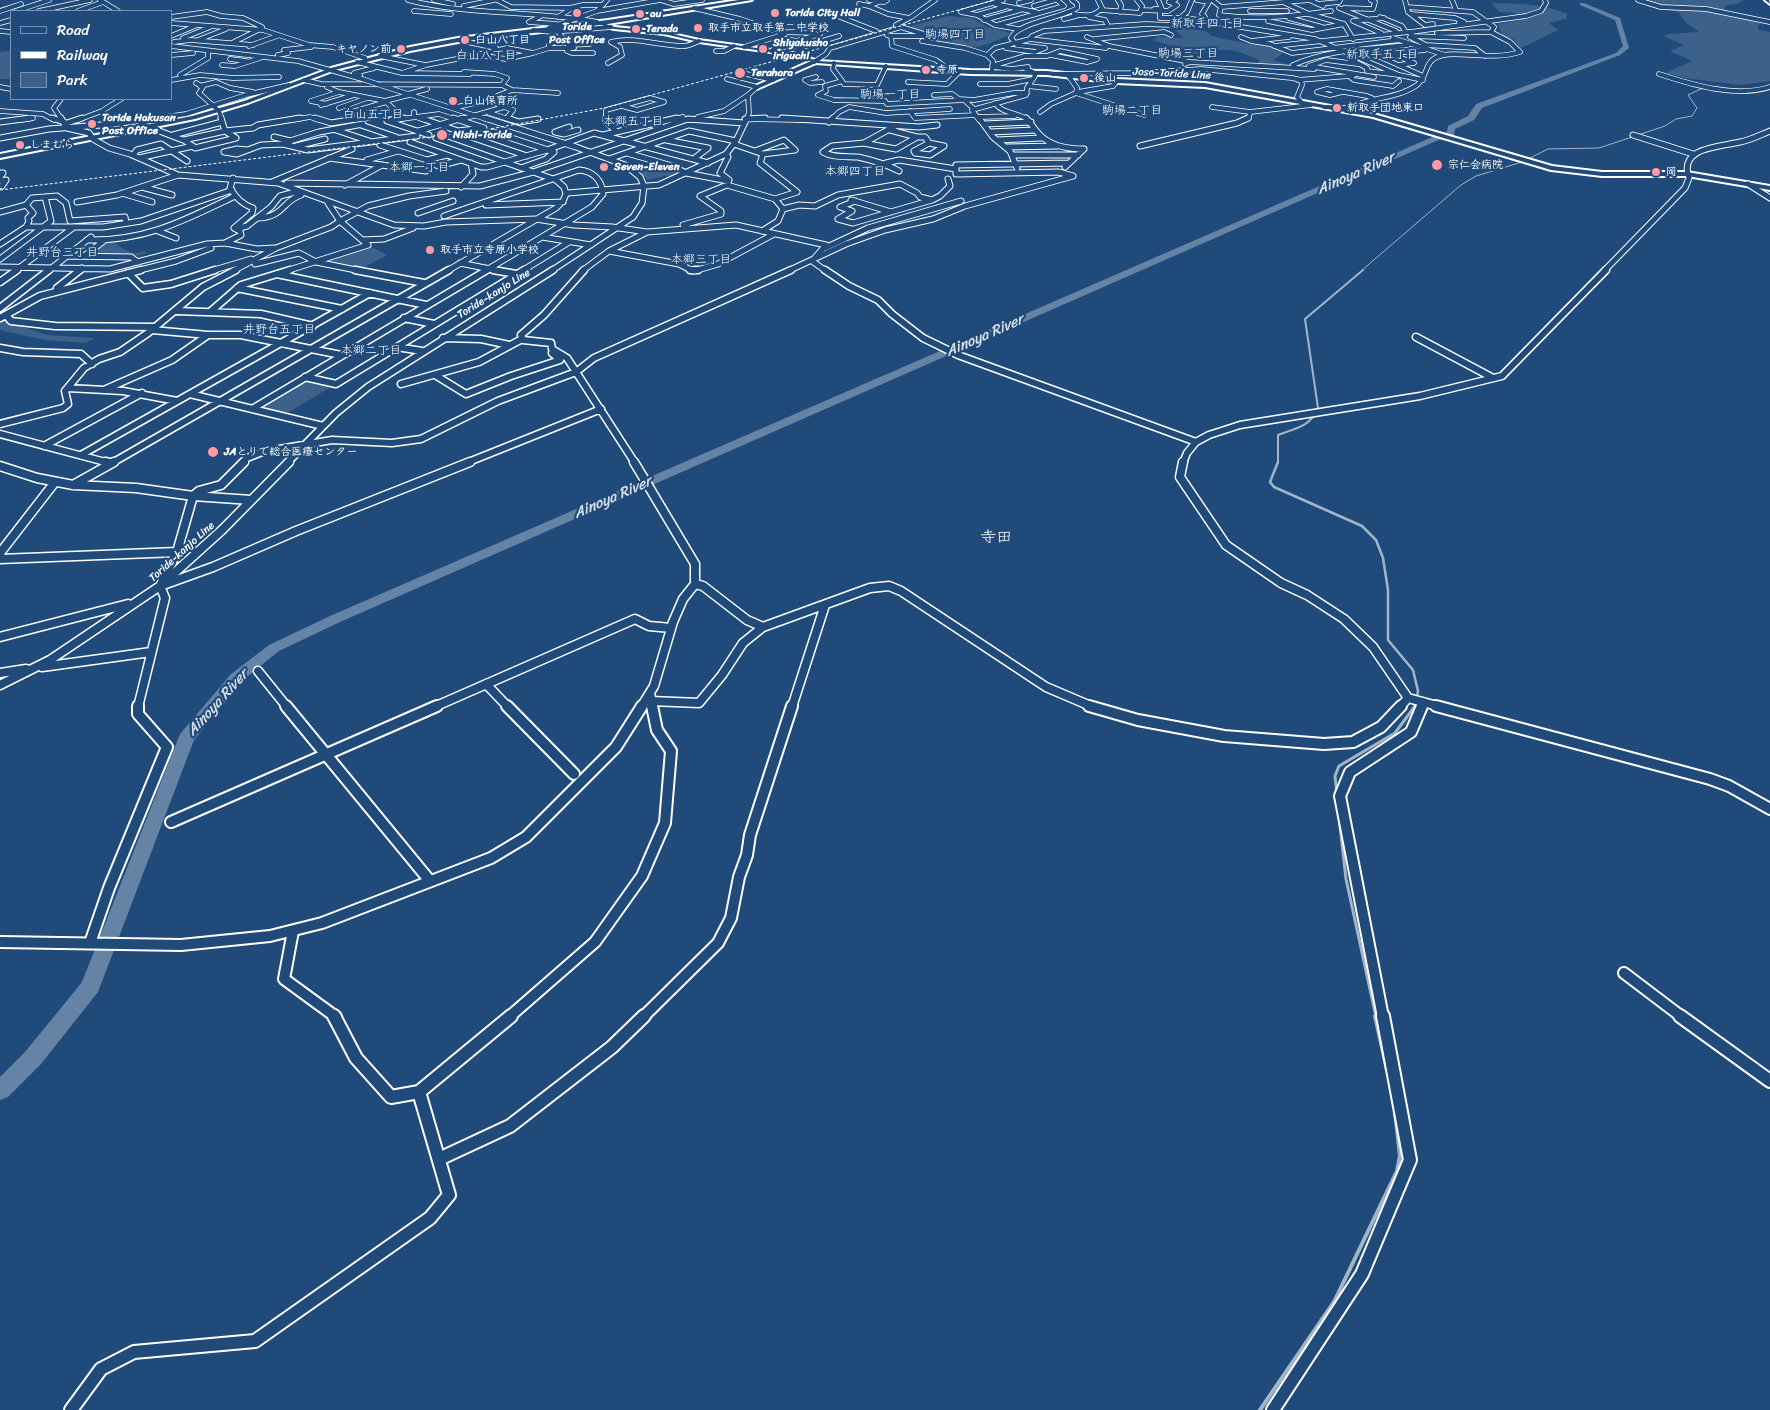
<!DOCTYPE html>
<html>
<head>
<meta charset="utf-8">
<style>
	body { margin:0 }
	#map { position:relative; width:1770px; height:1410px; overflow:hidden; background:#1f4a7a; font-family:Sriracha,sans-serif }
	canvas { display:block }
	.legend { position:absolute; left:10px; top:10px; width:162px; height:90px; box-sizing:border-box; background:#1f4a7a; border:1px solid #7992af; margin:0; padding:6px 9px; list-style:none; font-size:15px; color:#fff }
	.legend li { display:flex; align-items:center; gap:10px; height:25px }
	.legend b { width:25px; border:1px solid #7992af }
</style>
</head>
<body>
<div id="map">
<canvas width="1770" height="1410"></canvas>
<ul class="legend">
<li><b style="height:6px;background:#1f4a7a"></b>Road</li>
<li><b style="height:6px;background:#fff"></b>Railway</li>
<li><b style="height:14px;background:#3c618b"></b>Park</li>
</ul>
</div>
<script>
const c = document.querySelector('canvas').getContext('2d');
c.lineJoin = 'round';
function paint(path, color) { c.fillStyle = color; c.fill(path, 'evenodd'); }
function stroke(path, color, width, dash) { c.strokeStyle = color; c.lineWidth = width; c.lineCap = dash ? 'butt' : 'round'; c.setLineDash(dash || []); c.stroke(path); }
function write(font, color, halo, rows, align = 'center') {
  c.font = font + ' Sriracha,"Klee One",sans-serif'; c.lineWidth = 4.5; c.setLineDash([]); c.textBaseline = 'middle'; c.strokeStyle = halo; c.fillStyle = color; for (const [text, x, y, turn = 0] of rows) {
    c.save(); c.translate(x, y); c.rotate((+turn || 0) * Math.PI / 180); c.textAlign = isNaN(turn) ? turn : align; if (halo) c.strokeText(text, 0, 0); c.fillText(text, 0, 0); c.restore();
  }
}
const green = new Path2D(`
	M1640,0H1744L1737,4L1726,5L1724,10L1733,16L1759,23L1758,30L1770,32V81L1740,85L1685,78L1666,73L1692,61L1670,51L1684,45L1663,36L1669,34L1699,32L1686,23L1678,12L1649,7Z
	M1492,3C1518,4 1543,3 1567,14L1566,19L1549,23L1558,30L1521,48L1513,39L1503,37L1498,24L1522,20L1515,13L1499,12Z
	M948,16L972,18L987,27L1010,33L1008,36C999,39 990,44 981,46C957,52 922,39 900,29Z
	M1179,27L1205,31L1212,36L1249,44L1271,45L1283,53L1274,60L1285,64L1282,67L1258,65L1259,60C1242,54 1238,49 1218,50C1208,50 1197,56 1187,53L1188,51L1152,40L1158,37L1184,38L1175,30Z
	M11,51V79H0V52Z
	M653,163L681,173L673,178L665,176L648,180L634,167Z
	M129,237L116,244C126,250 132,256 144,251L147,253L136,256L88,255L107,241Z
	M368,245L387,255L359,270L316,262Z
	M2,320L47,335L95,338L85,343L45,340L3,331L0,329V321Z
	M305,377L336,384L282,416L252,409Z`);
const streamFar4 = new Path2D(`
	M1526,160L1548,149L1599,148L1665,126L1676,119L1692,116L1697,108L1688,95L1703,88
	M1361,271L1461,185L1476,176L1522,162`);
const streamFar3 = new Path2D(`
	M1278,463V435C1296,428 1310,427 1318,408L1305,319L1363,270`);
const streamFar2 = new Path2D(`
	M1278,462L1270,482L1274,487L1362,526L1376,540L1383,558L1388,590V640L1413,670L1418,691L1415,707`);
const streamFar1 = new Path2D(`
	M1337,795L1335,776L1339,766L1395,733L1415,706
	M1339,817L1346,879L1376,1017`);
const stream = new Path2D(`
	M1375,1016L1387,1070
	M1260,1410L1334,1302L1397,1171L1400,1156L1395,1112`);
const river = new Path2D(`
	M1580,3H1584L1620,18L1629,48L1620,55L1482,108L1474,120L1455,129L1454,135L1443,138L340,622L279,651L243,680L194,740L98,992L41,1064L8,1097L0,1100V1077L25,1052L82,982L180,734L231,674L269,645L330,616L1437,135L1447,132L1448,126L1468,116L1476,104L1616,53L1623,46L1615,20L1580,5Z`);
const minorFar5 = new Path2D(`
	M100,0L118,11
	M408,0C470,16 534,10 597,22
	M434,0L453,4
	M497,0L511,7L572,8L558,17
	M661,0L674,4L702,0
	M869,0L884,2L887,0
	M1003,0L961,12L977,15L995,25L1018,29
	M1118,0L1121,5L1120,12
	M1197,0L1209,2L1202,14L1205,17L1199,20
	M1212,0L1221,7L1219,15C1257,20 1293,16 1331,11
	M1405,0L1408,12L1425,25L1433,24
	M1452,0L1456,10
	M1638,0L1661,7L1706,9L1770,22
	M1019,3L1031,0
	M1285,3L1309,14L1344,24L1353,39
	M859,4L869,6L879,2
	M995,4L1036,12
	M464,6L494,0
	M869,6L888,14L909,18
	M1034,6L1055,0
	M1323,6L1318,4L1339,2L1340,0
	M1221,7L1310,0L1318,4
	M570,8L583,5H603
	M694,8L740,19L785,34L744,47
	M1339,8L1396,31
	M1344,8L1373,9L1375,2L1371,0
	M1154,9H1162L1158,0
	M1101,10L1140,13L1142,6L1137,0
	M1141,10L1168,11L1177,5L1169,2L1175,0
	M0,11L21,4
	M16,11L49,0
	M39,11L90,0
	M78,11L103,2
	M414,11L451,14
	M597,11L660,0
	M1250,11H1287
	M1160,12V18H1186L1315,39L1399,75L1423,80
	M1074,14C1085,16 1094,17 1102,8L1098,0
	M1411,14L1455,18L1464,22H1459
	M977,15L1005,7
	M541,16L529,22L556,24
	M171,17L207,12L221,16L243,18L262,27
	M840,17L876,31
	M1089,17L1105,20L1107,24
	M1380,17L1402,26L1405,31
	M1289,18L1322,27
	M1064,19L1079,15
	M984,20L1020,10
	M1178,20L1187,12L1192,0
	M1268,21L1312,30L1344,24
	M0,23L11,20
	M171,23L263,30L309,45L333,47L365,58
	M896,25L911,17L935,0
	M997,25L1064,6L1057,0
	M549,28L597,11L607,0
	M533,30L552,32L611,27
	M0,31L11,32
	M559,32L562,38L591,41L590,44L568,45V39
	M782,32L815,33
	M1411,32L1526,16L1541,11L1546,3L1545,0
	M1381,33L1353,21L1384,18
	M1437,33L1491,32
	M887,35L891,36L892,46L936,60L944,66V70
	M171,36L195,26
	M1413,36L1464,38
	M1087,37L1109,46L1190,62L1185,64
	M1241,37L1251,41L1289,37
	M183,38L210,27
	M562,38L549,45V48H574
	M779,38L797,41L820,34
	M1393,38L1445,55
	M1030,39L1106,48
	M1095,39L1164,32L1171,35
	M198,40L226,29
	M458,40L496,48
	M800,41L816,43L806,46
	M922,41L965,48L987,55
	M1251,41L1270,44L1292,53L1399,40
	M174,42L191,40L253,45
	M232,43L258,30
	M816,43L839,36
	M1015,43L1030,39L1032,36L1044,31L1146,24L1171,25
	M1426,45L1475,48L1485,56
	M171,46L298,61L362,79
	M249,46L277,36
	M1274,46L1409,32
	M507,48L533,53L506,59L477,55Z
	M1006,48L1035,52L1045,48L1017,45
	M567,51L572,53H593
	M716,51H724L734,46
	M771,51L779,46
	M785,52L793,47
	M533,53L549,48
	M1392,54L1414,63L1398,65
	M171,55L193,53
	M278,55L288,53L284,50L311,47
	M380,56L425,65
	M1378,56L1423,76
	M230,59L246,61
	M357,62L402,73
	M814,62L826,54L830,48L901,27L930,36H891
	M1190,62L1314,69
	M608,63L622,55L620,47L611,42C636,36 658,46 684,46C689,46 694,43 699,41
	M834,63L833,69L842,81L825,86L826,91L818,95L834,100L885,101L887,104L964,100L973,108
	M1358,64L1326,60L1309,66L1374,77
	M222,65L235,66L260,58
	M1293,65C1329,49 1370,49 1408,45
	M992,66L1025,56H1047L1060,51L1097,59L1087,62L1051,55
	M994,67L1012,69L1028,67
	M992,70L993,61L987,55L995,48L1015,43L1011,38C1017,23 1061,18 1077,8V4L1072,0
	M464,72L495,74L507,78L502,85
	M742,73L773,80
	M470,74L402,73L426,65L477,55
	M1053,74L1141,73L1201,69L1292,78L1301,80L1302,85L1297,97L1302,103
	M1659,74C1693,85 1735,98 1770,87
	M180,75L208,58V52
	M360,75L354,73L374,68
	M1354,75L1349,76L1354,80L1393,86L1399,81
	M1399,75L1367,71V68L1352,60L1358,57L1425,50L1426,45L1410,37L1413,36L1409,32
	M816,77L805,80L810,83L822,82
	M727,79L757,87
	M171,80L200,75L233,78L279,77
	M304,80L321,84L502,85L512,90L487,100L504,107L459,120
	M1298,80L1349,76
	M842,81L844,84L877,85L886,66
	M908,82L947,84L960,71
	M196,83L203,87L199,93L219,111L222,120
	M980,84H1008L1033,79
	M380,85L489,120
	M200,86L216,82L230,88L253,92
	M1028,86L1056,89
	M0,87L11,89
	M327,87L339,92L385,101L409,95
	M512,90L558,93
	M1078,92L1113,86L1117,81
	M1342,92L1330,95L1317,92L1327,89L1367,96L1372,98
	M1076,93L1144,115
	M408,94L427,89
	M934,95L952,94L959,99L974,100L1014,93H1027
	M61,99L54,108L62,120
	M995,103C1002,114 1018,112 1028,120
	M326,104L311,101L339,92
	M321,105L354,95
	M504,107L513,110L507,118
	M1212,107L1250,112
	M1324,107L1350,108
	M339,108L367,98
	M453,108L487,100
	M0,111L43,114L54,120
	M910,111L915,118L976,115
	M1346,111C1367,96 1396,100 1417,85C1430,75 1422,59 1444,55C1452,53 1462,55 1471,55C1487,56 1504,57 1520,52L1510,42L1491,32L1494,27L1473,12L1407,7
	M352,112L386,102
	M414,112V116L416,117
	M487,112L511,120
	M1040,112L1051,104L1076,93L1077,88L1068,75
	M416,117L425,120
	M416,117L439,114L457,120
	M698,117L724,111L748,95
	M978,117L1015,116
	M745,119L802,120
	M20,120L33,118
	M78,120L102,111L121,99
	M146,120L186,114L246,95L289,85
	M292,120L310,117L319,120
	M354,120L398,113L385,101
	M394,120L416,117
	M534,120L538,119
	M606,120V110L650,98L664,102L637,110L622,106
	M671,120L683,117
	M686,120H697
	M746,120L749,113L748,95L757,87
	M831,120L839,112L849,107L886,113L950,109
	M979,120L972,110L1026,95L1027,88L1035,76L1033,72L1024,68
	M1245,120L1249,118L1250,112L1311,105`);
const minorFar4 = new Path2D(`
	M52,118L64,122
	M61,118L67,128L89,133L93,139L109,148L130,154L178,175L278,183L394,225L424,226L446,222L536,219L574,225L612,227L647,232L609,251L582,271
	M221,118L225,131
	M315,118L331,123L362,118
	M421,118L458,131L484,128L453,118
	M485,118L576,147L625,165L640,177L644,186L642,203L633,217L551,271
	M507,118L519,122L538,119
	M606,118V122L616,131
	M782,118L919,127L937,125
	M979,118L993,137L1010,151L1017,168
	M1026,118C1031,123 1034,129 1039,134C1050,146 1068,149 1084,149L1065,167
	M745,119L765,118
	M391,120L404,118
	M387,121L429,135
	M0,122L30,118
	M829,122L833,118
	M64,124L82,118
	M141,124L183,140
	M984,124L1031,122
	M361,125L396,137
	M895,126L864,143L832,146L823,152C833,158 846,156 858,157C872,160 886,164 899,171
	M569,127L555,132L564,134L578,130
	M336,130L369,141
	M225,131L236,138L195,148L184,140Z
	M225,131L253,128L258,125L300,118
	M418,131L463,118
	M990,132L1034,130
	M173,135L222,122
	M603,135L677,118
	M1633,135L1693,154
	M274,137L290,141L319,132L363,124
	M917,137H925L929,143
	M0,138L49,129L114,124L155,118
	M436,138L556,180L564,187L566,194L563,201L556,208L447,271
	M666,140L708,148L696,157
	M997,140L1042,138
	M410,142L481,167H487L547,150L594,133L708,163
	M863,143L896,149L917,137L890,130
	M929,143L944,146L930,155L915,153L914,151Z
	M734,144L763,154L760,163L797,192L775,199L783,209L778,221L762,231
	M380,145L427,160L447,155
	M296,146L325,139
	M1140,146L1237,123L1248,118
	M1007,147L1057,146
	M247,150L237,149L224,152L237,154L261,145L283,144L308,150L417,136
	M755,151L784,140L795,150L763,154
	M627,153L672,166L686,173L728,181
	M133,155L137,150L161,144L187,161
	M1013,155H1078
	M139,158L193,146
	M329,158L426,171
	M609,159L689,131L736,141
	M367,160L398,151
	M427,160L438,166L461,160
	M886,163L899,160L956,169
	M1069,163L956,165V174L1059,172L1073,176
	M521,168L546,159L554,152L493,132L468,136L527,156
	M0,173H3L0,177
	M0,181L6,180L2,186
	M272,182L352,149
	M287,183L480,186L533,172L688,119L744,123
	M1748,184L1770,198
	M345,185L382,165
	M727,185L775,199
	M142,187L172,195
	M461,187L473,174L471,163
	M122,193L152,202
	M568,193L659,185L726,154L736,141L747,118
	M851,200L891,212
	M855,201L840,207L852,211L838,219L853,223L932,200L940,196L950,186L948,179
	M77,202L117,195L178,175
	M26,205L33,213L28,218L29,221L26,227H103L141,221L232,190
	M486,205L563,202
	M783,209L799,205L815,206L838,195L900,184L917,193L920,197L932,200
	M0,212L26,205L32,198L57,196L66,203L70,221L125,217L126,223
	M418,213L453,201
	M444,216L579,170C593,171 602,180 603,194L592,207L485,271
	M258,218C284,217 282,201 301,195
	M683,225L721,214V211L700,196L727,185L729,180L720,173L728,157L726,154
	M236,229L247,226L271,207L280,196L299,191
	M158,231L176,238
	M647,232L736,225L826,245L812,261L826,271
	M542,237L591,245
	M87,240C146,241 183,221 235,196
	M363,240L384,239L413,228
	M225,243L257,249L274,248
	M0,244L26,227
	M825,248L868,228L961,201
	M609,251L679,264L693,271
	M66,256L131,257L138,262
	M84,256L105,240
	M0,259L51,221L45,197
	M460,263L500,271
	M255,264L299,253L316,262L361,271
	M0,267L110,269L207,244L225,243L241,235L240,231L234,228L252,213L253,208C242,204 236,198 230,188L233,178
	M15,271L74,227
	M48,271L91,237
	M79,271L82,268
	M136,271L176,261L211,248
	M211,271L251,259
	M233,271L276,248L331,227L340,221L328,203
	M286,271L368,245L340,221L368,206L409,196L446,191
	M522,271L569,242
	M694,271L718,264L774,234
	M788,271L846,244L885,230L933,219L965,206L1073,176
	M1604,271L1685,188L1689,178C1678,147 1719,147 1740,142C1751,140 1760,135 1770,131`);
const minorFar3 = new Path2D(`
	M355,270L424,283
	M493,270L516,274
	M584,270L544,315L521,335L523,340L551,343L552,349L567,358L635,463
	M690,270H698
	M825,270L849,286L878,300L892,314L923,338L958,355L1196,442
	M128,273L143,288L171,284L215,270
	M277,274L426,305
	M0,282L17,270
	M57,288L80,270
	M237,288L342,309
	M0,308L49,270
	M176,311L261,314L313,326
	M210,312L241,285L290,270
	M6,315L11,321L55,326L155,327
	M0,318L40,296L141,270
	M404,318L434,324
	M152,330L208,335H241L341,355
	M1416,337L1493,378
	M443,338L481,339L509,345
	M397,347L422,351
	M0,348L23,352L81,354L92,364
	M435,375L466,394L511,376L560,360L552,353
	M305,377L336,384L524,270
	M401,384L479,362L522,339
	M68,388L123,391L177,401
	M106,389L172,360L208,335
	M190,394L323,426
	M252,409L487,270
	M0,424L63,408L68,404L65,391L84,368L99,359L120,352L148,333L203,287L236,270
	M0,434L109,463
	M44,446L142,393
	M81,455L370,293
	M112,463L449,270
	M242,463L247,458L262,452L332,440L392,443L421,439L498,401L576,372L594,358L791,270
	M287,463L336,413L368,387L553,270
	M466,463L601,409
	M1183,463L1187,453L1196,442L1209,435L1240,425L1420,396L1502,376L1606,270`);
const minorFar2 = new Path2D(`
	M105,462L110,463
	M634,462L695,564V584L683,599L673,622L654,686L641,707
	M1183,462L1180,477L1226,545L1281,583L1307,595L1344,619L1373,647L1408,698L1400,707
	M0,466L37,478L73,485L136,488L193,496L251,500
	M73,485L114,462
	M0,553L55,482
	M0,559L177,552
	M695,584L703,586L747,620L763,627L870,588L889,586L901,591L1046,687L1093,707
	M163,585L213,567L296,531L470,462
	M0,637L128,604
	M42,667L151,652
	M258,671L287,707
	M0,673L26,669
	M486,684L508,707
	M0,685L50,660L160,586L222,530L289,462
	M650,693L653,707
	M1408,698L1441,707
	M651,701L699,703L722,675L743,643L763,627
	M138,707L165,598L160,586L177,552L193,496L199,491L221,485L244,462
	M434,707L635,619L649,626L671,628
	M792,707L825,605
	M1421,707L1423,702`);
const minorFar1 = new Path2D(`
	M286,706L430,881
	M507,706L574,774
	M1089,706L1138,720L1224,736L1324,744L1353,742L1381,727L1401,706
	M1436,706L1710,779L1729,786L1770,809
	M171,822L437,706
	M293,931L284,979L336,1017
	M0,942L181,945L270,936L322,923L491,858L526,837L616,747L642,706
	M90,943L109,888L167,747L138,714V706
	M1624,973L1682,1017
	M509,1017L595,942L642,876L665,823L671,751L657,730L652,706
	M643,1017L718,943L731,918L739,877L747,855L750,835L792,706
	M1383,1017L1340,796L1350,772L1411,732L1422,706`);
const minor = new Path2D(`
	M334,1016L356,1058L391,1097L419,1092L511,1016
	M1680,1016L1770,1081
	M439,1159L510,1126L612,1047L644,1016
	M71,1410L101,1369L134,1352L255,1341L430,1218L449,1195L419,1092
	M1273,1410L1362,1274L1410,1160L1383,1016`);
const major = new Path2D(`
	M1765,0H1769L1770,4Z
	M597,21L615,27L664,32L699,40L793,53L818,61L970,70L1047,71L1117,79L1205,83L1374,114L1552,166L1602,172H1687L1770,186V190L1687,176H1602L1551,170L1373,117L1205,87L1117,83L1047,75L970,74L816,63L757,89L755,86L811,61L792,55L699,42L664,34L614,29L595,23Z`);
const highway = new Path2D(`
	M739,0H752L608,24L458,42L410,51L335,70L248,103L195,119L0,158V154L192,116L244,101L331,68L410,47L458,38L608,20Z`);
const rail = new Path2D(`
	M0,190L479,131L605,108L994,0`);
const minorBridge = new Path2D(`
	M362,79L380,85`);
const markers = [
	[577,13,5,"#ff9aa2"],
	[775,13,5,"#ff9aa2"],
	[640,14,5,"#ff9aa2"],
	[698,28,5,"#ff9aa2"],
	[636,29,5,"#ff9aa2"],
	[465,40,5,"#ff9aa2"],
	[401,49,5,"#ff9aa2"],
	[763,49,5,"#ff9aa2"],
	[926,70,5,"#ff9aa2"],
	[740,73,6,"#ff9aa2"],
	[1084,78,5,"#ff9aa2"],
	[453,101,5,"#ff9aa2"],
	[1337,108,5,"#ff9aa2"],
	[92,124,5,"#ff9aa2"],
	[442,135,6,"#ff9aa2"],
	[20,145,5,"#ff9aa2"],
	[1437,165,6,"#ff9aa2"],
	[604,167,5,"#ff9aa2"],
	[1656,172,5,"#ff9aa2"],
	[430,250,5,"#ff9aa2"],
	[213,452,6,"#ff9aa2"]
];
const farPoinames = [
	["Toride City Hall",785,13],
	["au",650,14],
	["Toride",577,27,"center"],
	["Post Office",577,40,"center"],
	["取手市立取手第二中学校",708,28],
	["Terada",646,29],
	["白山八丁目",475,40],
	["Shiyakusho",773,43],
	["iriguchi",773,56],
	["キヤノン前",391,49,"right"],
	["寺原",936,70],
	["Terahara",751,73],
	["後山",1094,78],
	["白山保育所",463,101],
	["新取手団地東口",1347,108],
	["Toride Hakusan",102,118],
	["Post Office",102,131],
	["Nishi-Toride",453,135],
	["しまむら",30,145],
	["宗仁会病院",1448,165],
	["Seven-Eleven",614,167],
	["岡",1666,172],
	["取手市立寺原小学校",440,250],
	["JAとりで総合医療センター",224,452]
];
const farStreetnames = [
	["Joso-Toride Line",1172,74,3],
	["Toride-kanjo Line",494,294,-32],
	["Toride-kanjo Line",182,552,-42]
];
const farNeighbourhoodnames = [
	["新取手四丁目",1207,24],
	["駒場四丁目",955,35],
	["駒場三丁目",1188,54],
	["新取手五丁目",1382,55],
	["白山八丁目",486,56],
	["駒場一丁目",890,95],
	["駒場二丁目",1132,111],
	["白山五丁目",373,115],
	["本郷五丁目",633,122],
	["本郷一丁目",419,168],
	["本郷四丁目",855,172],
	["井野台三丁目",62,253],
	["本郷三丁目",701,260],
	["井野台五丁目",279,330],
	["本郷二丁目",371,351]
];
const waterNames = [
	["Ainoya River",1356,174,-24],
	["Ainoya River",985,336,-24],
	["Ainoya River",613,498,-24],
	["Ainoya River",218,703,-48]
];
const quarterNames = [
	["寺田",996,538]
];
paint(green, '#3c618b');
stroke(streamFar4, '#a3b5c8', 1);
stroke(streamFar3, '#a3b5c8', 2);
stroke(streamFar2, '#a3b5c8', 2.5);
stroke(streamFar1, '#a3b5c8', 3);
stroke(stream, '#a3b5c8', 4);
paint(river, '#6583a4');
stroke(minorFar5, '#fff', 5.5);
stroke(minorFar4, '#fff', 7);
stroke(minorFar3, '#fff', 9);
stroke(minorFar2, '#fff', 11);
stroke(minorFar1, '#fff', 14);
stroke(minor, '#fff', 16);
stroke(major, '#fff', 4);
stroke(highway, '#fff', 4);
stroke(minorFar5, '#1f4a7a', 4);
stroke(minorFar4, '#1f4a7a', 5);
stroke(minorFar3, '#1f4a7a', 6);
stroke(minorFar2, '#1f4a7a', 8);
stroke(minorFar1, '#1f4a7a', 10);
stroke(minor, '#1f4a7a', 12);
paint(major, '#1f4a7a');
paint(highway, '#1f4a7a');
stroke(rail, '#fff', 1, [3, 2]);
stroke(minorBridge, '#fff', 5.5, []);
stroke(minorBridge, '#1f4a7a', 4);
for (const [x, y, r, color] of markers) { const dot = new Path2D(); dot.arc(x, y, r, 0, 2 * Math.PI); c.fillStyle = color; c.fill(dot); stroke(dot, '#1f4a7a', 2); }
write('bold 11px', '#fff', '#1f4a7a', farPoinames, 'left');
write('11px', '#fff', '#1f4a7a', farStreetnames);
write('12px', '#fff', '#1f4a7a', farNeighbourhoodnames);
write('italic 15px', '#d8e0e8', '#1f4a7a', waterNames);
write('16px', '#fff', '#1f4a7a', quarterNames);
</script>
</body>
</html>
